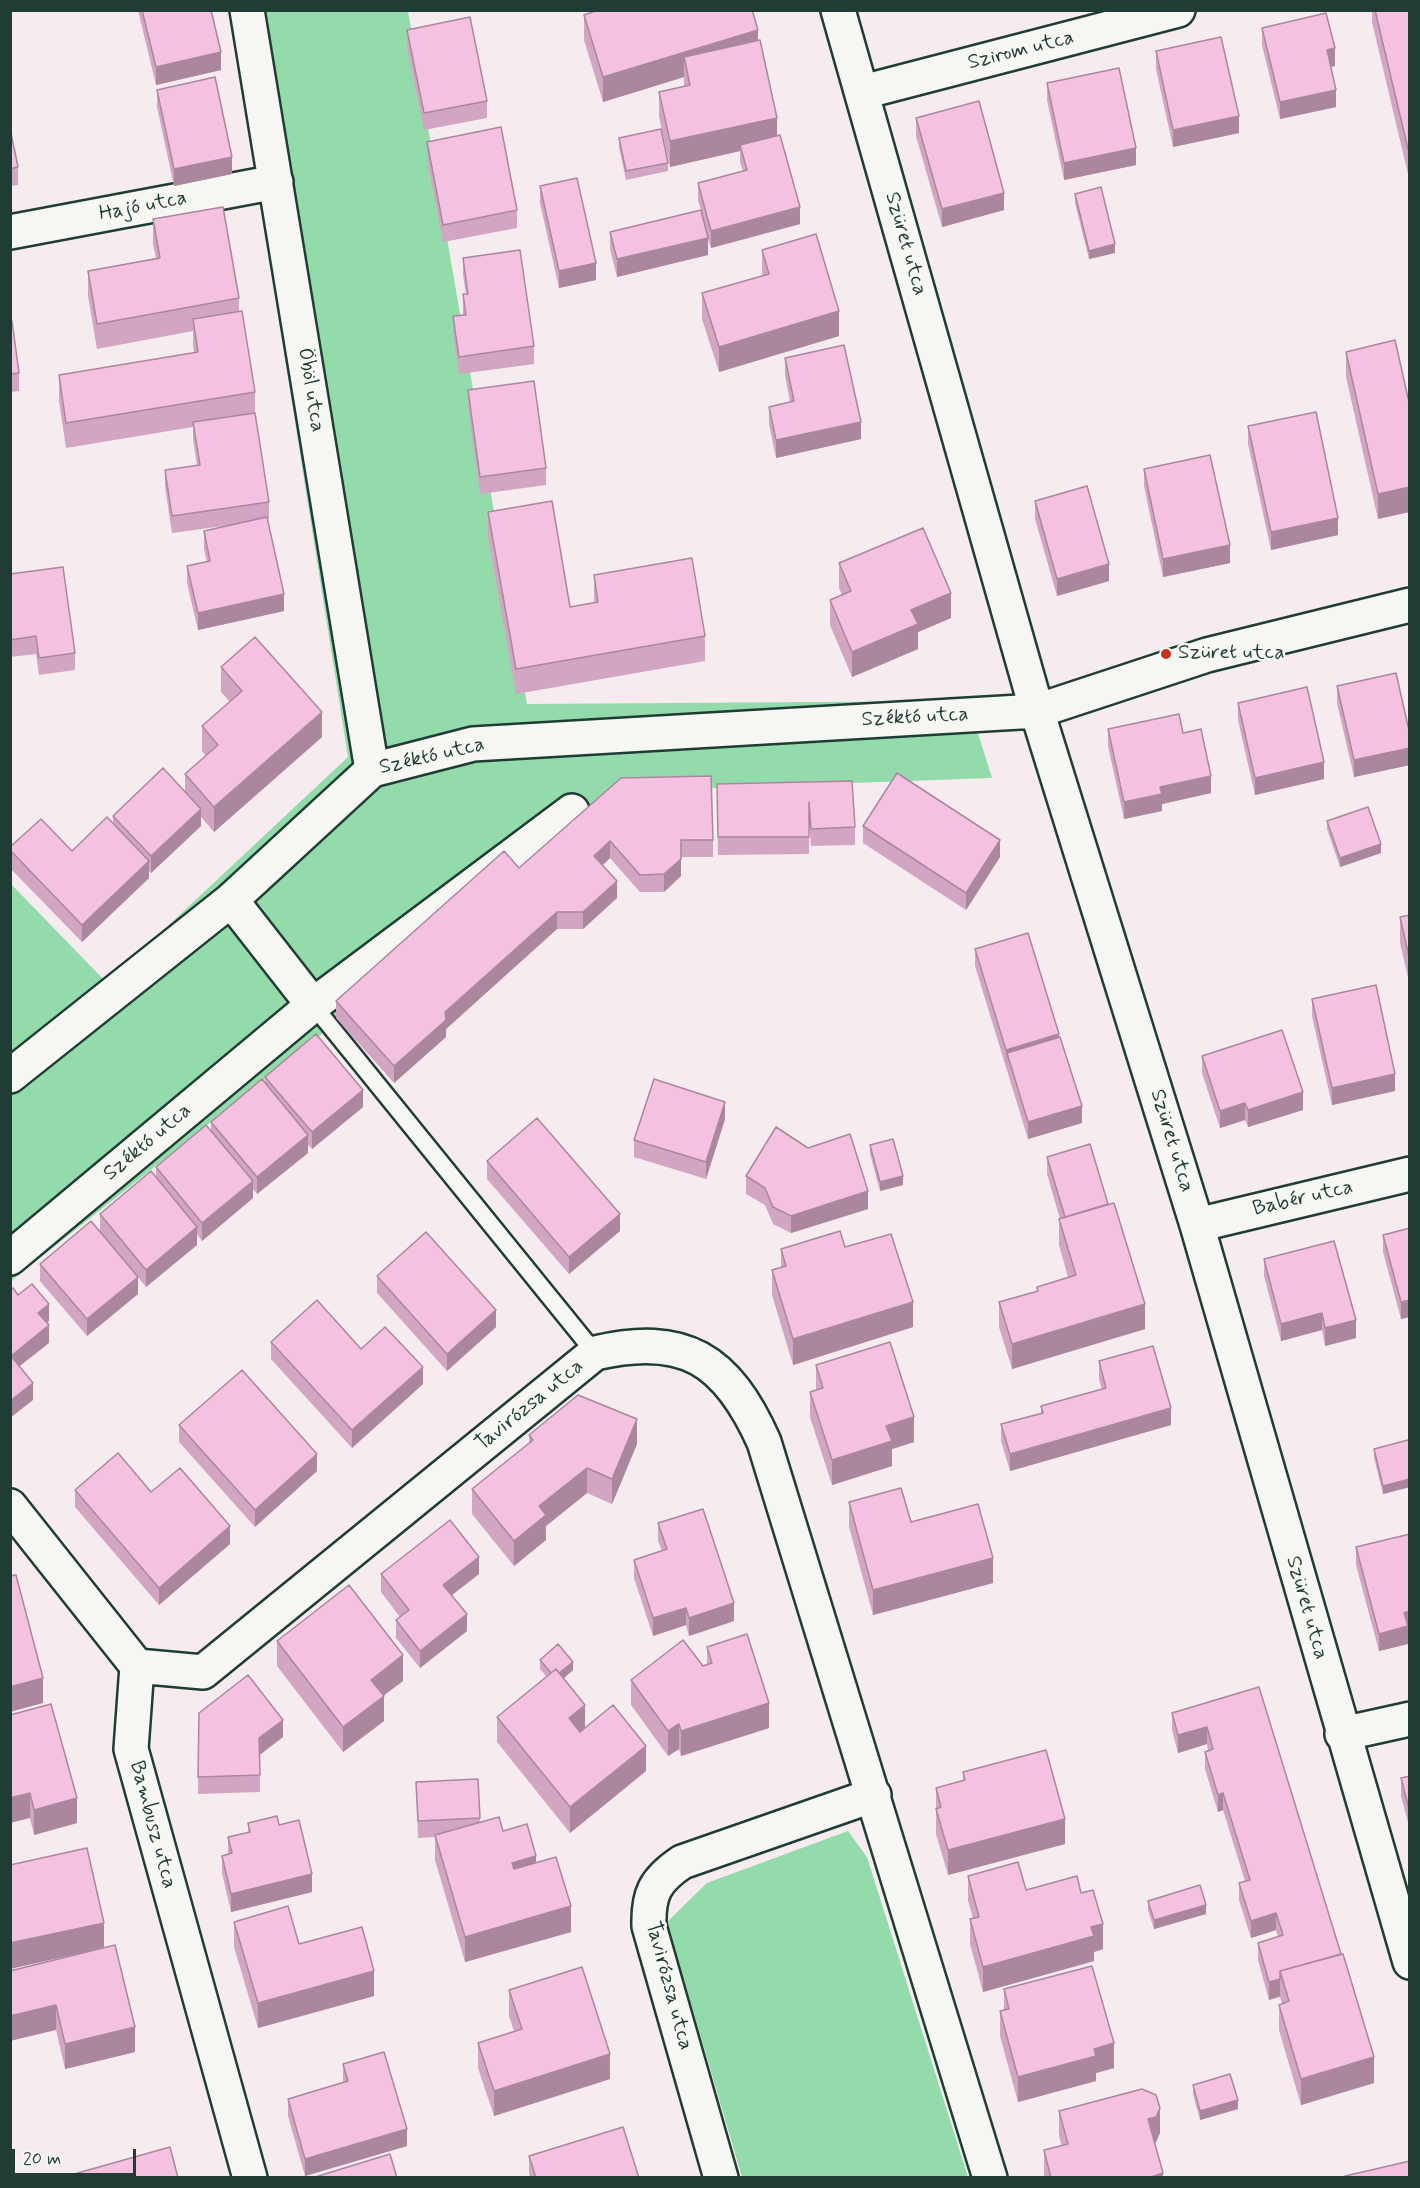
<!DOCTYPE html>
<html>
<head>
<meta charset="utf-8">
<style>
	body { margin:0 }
	#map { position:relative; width:1420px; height:2188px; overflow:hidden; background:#f6ebef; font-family:Mynerve,sans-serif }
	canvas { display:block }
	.frame { position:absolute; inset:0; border:12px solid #1f3d34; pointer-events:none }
	.scale { position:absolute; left:12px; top:2149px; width:124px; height:27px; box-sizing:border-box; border:3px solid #1f3d34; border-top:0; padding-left:8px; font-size:18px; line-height:21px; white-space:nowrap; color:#1f3d34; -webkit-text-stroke:4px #f6f6f2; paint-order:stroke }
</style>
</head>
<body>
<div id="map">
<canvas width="1420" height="2188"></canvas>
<div class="frame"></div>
<div class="scale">20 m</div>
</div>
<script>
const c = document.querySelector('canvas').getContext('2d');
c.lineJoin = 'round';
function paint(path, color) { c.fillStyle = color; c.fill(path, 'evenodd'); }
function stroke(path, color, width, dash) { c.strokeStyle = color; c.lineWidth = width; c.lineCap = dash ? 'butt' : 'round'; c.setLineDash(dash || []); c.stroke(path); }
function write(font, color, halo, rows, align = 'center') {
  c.font = font + ' Mynerve,sans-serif'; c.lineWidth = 5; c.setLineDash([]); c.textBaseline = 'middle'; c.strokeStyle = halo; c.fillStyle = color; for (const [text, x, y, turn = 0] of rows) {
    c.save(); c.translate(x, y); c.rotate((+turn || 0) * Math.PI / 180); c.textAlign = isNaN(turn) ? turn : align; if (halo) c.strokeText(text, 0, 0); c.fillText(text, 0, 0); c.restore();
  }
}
const green = new Path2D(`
	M230,11H408L527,704L968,701L992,778L627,791L11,1281V884L107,983L348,757Z
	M848,1831L867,1857L968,2177H742L667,1922L707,1883Z`);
const lane = new Path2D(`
	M313,1005L595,1353`);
const street = new Path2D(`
	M247,10L372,770
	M838,10L1037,711L1197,1225L1410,1962
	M863,92L1178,10
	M10,232L276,182
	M231,900L313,1005
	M10,1076L231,900L372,770L473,744L1037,711L1207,655L1410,605
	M1197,1225L1410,1174
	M10,1258L313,1005L572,811
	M10,1506L137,1666L131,1749L250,2178
	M137,1666L203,1672L595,1353C684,1332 727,1359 764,1442L990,2178
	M1342,1734L1410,1719
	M721,2178L649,1926C648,1894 655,1880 682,1862L874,1795`);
const wall = new Path2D(`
	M138,10H211L221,70L156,85Z
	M1372,10H1410L1408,174L1372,22Z
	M584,15L758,41L777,136L800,224L711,248L708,239V255L617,277L610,249V232L701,210L698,200V183L743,171L740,162V151L670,167L659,117V92L684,86V77L603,102L584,40Z
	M1262,28L1335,66L1331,67L1336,107L1280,119L1262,45Z
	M407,30L487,101V118L424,130L407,47Z
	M1156,51L1239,133L1173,147L1156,69Z
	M1047,83L1136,165L1064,180L1047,100Z
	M157,90L232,174L174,186L157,107Z
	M916,118L1004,210L942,227L916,136Z
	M10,128L18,167V185L10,186Z
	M619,138L668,163V171L626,180L619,147Z
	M427,142L517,210V228L443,242L427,159Z
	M540,186L596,280L559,288L540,203Z
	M1075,194L1115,253L1089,259L1075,203Z
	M153,219L239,298V312L255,392V414L269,502V519H267L284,611L198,630L187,583V566L207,562L204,549V531L238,524L172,533L165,487V470L197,465L193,439V427L66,448L59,401V375L194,353L193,344V331L97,349L88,296V271L156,258L153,244Z
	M762,250L839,336L719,372L702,319V293L762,276Z
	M463,258L534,346V364L459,374L453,333V316L463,315V294H466L463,275Z
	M10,321L19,373V391L10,392Z
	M1346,352L1410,407L1378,519L1346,377Z
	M785,358L861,439L776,458L769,424V407L790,402L785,375Z
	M468,390L546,468V485L480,494L468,407Z
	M1248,426L1338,535L1271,550L1248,444Z
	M1144,469L1230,563L1163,577L1144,486Z
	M1035,501L1109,581L1057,596L1035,519Z
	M488,512L570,607L594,603V575L705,636V661L516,694L488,537Z
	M839,563L951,618L918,632V649L852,677L830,625V600L842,595L839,588Z
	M10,574L75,653V670L39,675L36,654L10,657Z
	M221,667L322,737L214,832L201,817V826L151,873L149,871V878L82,942L10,868V847L72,851L113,823V816L185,792V774L206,756L202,751V726L230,702L221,692Z
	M1337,686L1410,735V765L1354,777L1337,703Z
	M1238,703L1324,779L1255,795L1238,720Z
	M1108,729L1183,733L1211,793L1162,804V811L1124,819L1108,746Z
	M621,778L713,840V857H681V876L664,892H640L610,858L603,865L617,898L583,929H557L446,1029V1037L394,1083L336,1018V1001L519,868Z
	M717,784L855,827V845L811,846L809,821V854L718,855Z
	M1327,821L1381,853L1340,867L1327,829Z
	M863,826L1000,857L966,910L863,843Z
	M1410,915V986L1400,943V917Z
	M975,949L1059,1037L1082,1123L1028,1139L975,966Z
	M1312,999L1395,1091L1332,1105L1312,1016Z
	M1202,1056L1303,1110L1248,1127L1245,1120L1220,1128L1202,1073Z
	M265,1077L363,1107L312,1149L308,1145V1153L257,1194L253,1189V1198L202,1241L197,1234V1245L146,1287L138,1277V1294L87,1336L40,1281V1264L100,1231V1214L156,1178V1167L211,1131V1122L265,1084Z
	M725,1119L706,1179L634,1157V1140Z
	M870,1145L903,1185L880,1191L870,1154Z
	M1047,1157L1145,1329L1012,1369L999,1327V1302L1037,1291V1287L1068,1277L1059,1245V1219H1060L1047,1174Z
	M487,1161L620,1231L569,1274L487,1179Z
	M746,1176L868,1209L791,1233L773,1224L765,1205L746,1194Z
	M1410,1228V1317L1401,1319L1383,1252V1235Z
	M781,1249L913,1327L793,1365L772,1295V1270L781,1267Z
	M1264,1259L1356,1338L1325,1346L1322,1330L1281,1341L1264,1276Z
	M377,1276L496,1327L447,1371L377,1293Z
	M271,1342L361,1349L423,1384L352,1448L271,1359Z
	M1099,1361L1171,1425L1010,1471L1001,1441V1424L1041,1413V1406L1102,1389L1099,1379Z
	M816,1365L914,1442L892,1449V1466L832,1485L810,1417V1392L816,1390Z
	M179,1425L317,1471L255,1527L179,1442Z
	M529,1435L637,1444L612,1504L587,1493L546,1526V1540L514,1566L472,1514V1489L529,1444Z
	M1410,1444V1487L1383,1494L1374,1458V1449Z
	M75,1490L230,1544L159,1605L75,1507Z
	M849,1502L911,1522L993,1583L873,1615L849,1527Z
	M658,1523L734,1621L689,1636L686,1625L653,1636L634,1578V1560L662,1551L658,1541Z
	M1356,1547L1408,1629V1644L1379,1651L1356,1565Z
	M381,1574H479L452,1595L467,1631L420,1668L396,1638V1620L400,1617L381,1592Z
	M277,1641L403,1681L384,1695V1721L343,1752L277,1666Z
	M707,1647L769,1728L681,1756L679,1749L668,1756L631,1705V1680L707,1665Z
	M540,1660L573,1670L563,1679L585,1728L646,1771L570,1833L497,1742V1717L547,1677L540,1669Z
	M1259,1687L1374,2083L1301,2105L1279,2030V2005L1282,2004L1280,1997L1269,2000L1258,1960V1943L1278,1937L1276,1930L1251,1938L1239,1900V1883L1245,1881L1223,1810L1218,1812L1205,1769V1752L1208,1750L1207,1744L1178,1753L1172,1730V1713Z
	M199,1713L283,1737L260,1755V1792L198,1794Z
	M10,1715L77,1823L34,1835L30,1818Z
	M963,1772L1065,1844L948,1875L936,1834V1788L963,1781Z
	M1410,1776V1830L1401,1796V1778Z
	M478,1779L480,1822L503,1831L536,1863L571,1932L465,1962L435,1860V1837L418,1838L416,1782Z
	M248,1823L279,1825L312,1892L231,1912L222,1873V1856L228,1854V1837L248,1833Z
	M968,1876L1026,1890L1081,1893L1103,1949L1094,1952V1961L983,1992L970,1944V1919L973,1918L968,1901Z
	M1148,1901L1206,1914L1154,1929L1148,1910Z
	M234,1922L299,1944L374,1996L258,2028L234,1947Z
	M10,1971L135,2052L65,2069L56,2030Z
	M1004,1989L1114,2068L1096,2073V2081L1018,2102L1000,2036V2011L1004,2010Z
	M509,1990L610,2079L494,2116L478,2068V2043L514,2031L509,2016Z
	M343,2064L407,2146L305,2176L288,2116V2099L343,2082Z
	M1193,2085L1238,2109L1200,2120L1193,2094Z
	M1059,2111L1160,2133L1156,2142L1155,2143L1163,2178H1044V2150L1062,2146L1059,2136Z
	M529,2156L639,2178H530L529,2174Z`);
const shadedWall = new Path2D(`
	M758,30V55L684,57V77L603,102V77Z
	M1335,48V66L1327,68V50Z
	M221,52V70L156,85V67Z
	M1336,90V107L1280,119V102Z
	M1239,116V133L1173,147V130Z
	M777,118V143L740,145V151L670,167V141Z
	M1136,148V165L1064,180V163Z
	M1410,148V174H1408V149Z
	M232,157V174L174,186V169Z
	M1004,193V210L942,227V209Z
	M800,207V224L711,248V231Z
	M708,238V255L617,277V259Z
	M1115,244V253L1089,259V251Z
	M596,263V280L559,288V271Z
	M839,311V336L719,372V347Z
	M861,422V439L776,458V440Z
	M1410,487V512L1378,519V494Z
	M1338,518V535L1271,550V532Z
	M1230,545V563L1163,577V559Z
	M1109,564V581L1057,596V579Z
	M951,593V618L918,632V649L852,677V652L911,610Z
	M284,594V611L198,630V613Z
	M10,681H11L10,706Z
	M322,712V737L214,832V807Z
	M1410,748V765L1354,777V760Z
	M1324,762V779L1255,795V778Z
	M1211,776V793L1162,804V811L1124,819V802L1160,787Z
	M201,809V826L151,873V856Z
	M1000,840V857L966,910V893Z
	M610,841V858L594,873V856Z
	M1381,844V853L1340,867V858Z
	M681,859V876L664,892V874Z
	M149,861V878L82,942V925Z
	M617,881V898L583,929V912Z
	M557,912V929L446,1029V1037L394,1083V1066L445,1012Z
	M1059,1034V1052L1007,1053L1006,1067V1050Z
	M1395,1074V1091L1332,1105V1088Z
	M363,1090V1107L312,1149V1132Z
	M1303,1092V1110L1248,1127V1110Z
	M725,1102V1119L706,1179V1162Z
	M1245,1103V1120L1220,1128V1111Z
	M1082,1106V1123L1028,1139V1122Z
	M308,1135V1153L257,1194V1177Z
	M903,1176V1185L880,1191V1182Z
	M253,1181V1198L202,1241V1223Z
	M868,1191V1209L791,1233V1216Z
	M620,1214V1231L569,1274V1257Z
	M197,1227V1245L146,1287V1270Z
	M138,1277V1294L87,1336V1319Z
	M1410,1300V1317L1401,1319V1302Z
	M913,1302V1327L793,1365V1339Z
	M49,1304V1321L38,1330V1313Z
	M1145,1304V1329L1012,1369V1344Z
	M496,1310V1327L447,1371V1354Z
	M1322,1313V1330L1281,1341V1324Z
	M1356,1320V1338L1325,1346V1328Z
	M49,1325V1343L11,1373V1356Z
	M423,1367V1384L352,1448V1430Z
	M33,1383V1400L10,1418V1401Z
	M1171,1408V1425L1010,1471V1454Z
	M914,1417V1442L892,1449V1466L832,1485V1460L886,1426Z
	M637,1419V1444L612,1504V1479Z
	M317,1454V1471L255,1527V1510Z
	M587,1468V1493L546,1526V1540L514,1566V1541L539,1506Z
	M1410,1479V1487L1383,1494V1486Z
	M230,1526V1544L159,1605V1588Z
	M479,1557V1574L443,1602V1585Z
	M993,1558V1583L873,1615V1590Z
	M734,1603V1621L689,1636V1618Z
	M686,1608V1625L653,1636V1618Z
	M1410,1611V1629H1408V1644L1379,1651V1634L1404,1613Z
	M467,1614V1631L420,1668V1651Z
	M403,1655V1681L371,1705V1680Z
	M573,1662V1670L555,1686V1677Z
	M43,1678V1703L10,1712V1687Z
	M384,1696V1721L343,1752V1727Z
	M769,1703V1728L681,1756V1731Z
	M585,1705V1730L569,1744V1718Z
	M283,1720V1737L259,1755V1738Z
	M679,1724V1749L668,1756V1731Z
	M1207,1727V1744L1178,1753V1735Z
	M646,1746V1771L570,1833V1807Z
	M30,1793V1818L10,1823V1798Z
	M1223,1793V1810L1218,1812V1795Z
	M77,1798V1823L34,1835V1810Z
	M1065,1819V1844L948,1875V1850Z
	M536,1856V1881L512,1888V1863Z
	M312,1874V1892L231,1912V1894Z
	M1206,1905V1914L1154,1929V1920Z
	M571,1906V1932L465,1962V1937Z
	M1276,1913V1930L1251,1938V1921Z
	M104,1923V1948L10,1969V1943Z
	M1103,1924V1949L1094,1952V1961L983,1992V1967L1091,1927Z
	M374,1971V1996L258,2028V2003Z
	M1280,1979V1996L1269,2000V1982Z
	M56,2005V2030L10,2041V2016Z
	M135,2027V2052L65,2069V2044Z
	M1114,2043V2068L1096,2073V2081L1018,2102V2077L1094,2049Z
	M610,2054V2079L494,2116V2091Z
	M1374,2057V2083L1301,2105V2079Z
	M1238,2100V2109L1200,2120V2111Z
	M1160,2108V2133L1156,2142L1148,2145V2119Z
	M407,2129V2146L305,2176V2159Z
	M1163,2173V2178H1148Z`);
const building = new Path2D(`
	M142,10H211L221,52L156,67Z
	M598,10H752L758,30L603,77L584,15Z
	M1375,10H1410V148L1408,149Z
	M1326,13L1335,48L1327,50L1336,90L1280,102L1262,28Z
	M470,17L487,101L424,113L407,30Z
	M1221,37L1239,116L1173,130L1156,51Z
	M760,40L777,118L670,141L659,92L690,85L684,57Z
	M1119,68L1136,148L1064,163L1047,83Z
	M215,77L232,157L174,169L157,90Z
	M979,101L1004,193L942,209L916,118Z
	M501,127L517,210L443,225L427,142Z
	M10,128L18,167L10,169Z
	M661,129L668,163L626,171L619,138Z
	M780,135L800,207L711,231L698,183L747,170L740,145Z
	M577,178L596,263L559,271L540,186Z
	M1101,187L1115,244L1089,251L1075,194Z
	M223,207L239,298L97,324L88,271L160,258L153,219Z
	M701,210L708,238L617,259L610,232Z
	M816,234L839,311L719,347L702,293L769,274L762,250Z
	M520,250L534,346L459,357L453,316L466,315L463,294H468L463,258Z
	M242,311L255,392L66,423L59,375L198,352L193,319Z
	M10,321H12L19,373L10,374Z
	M1395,340L1410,407V487L1378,494L1346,352Z
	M844,345L861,422L776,440L769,407L794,401L785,358Z
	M534,381L546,468L480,477L468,390Z
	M1316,412L1338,518L1271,532L1248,426Z
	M255,413L269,502L172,516L165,470L200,465L193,422Z
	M1210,455L1230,545L1163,559L1144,469Z
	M1087,486L1109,564L1057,579L1035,501Z
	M552,501L570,607L598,602L594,575L692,558L705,636L516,669L488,512Z
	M267,517L284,594L198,613L187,566L210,561L204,531Z
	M923,528L951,593L911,610L918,624L852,652L830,600L851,591L839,563Z
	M63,567L75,653L39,658L36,636L10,640V574Z
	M255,637L322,712L214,807L185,774L218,745L202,726L242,691L221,667Z
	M1396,673L1410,735V748L1354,760L1337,686Z
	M1307,687L1324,762L1255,778L1238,703Z
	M1179,714L1183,733L1201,729L1211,776L1160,787L1162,794L1124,802L1108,729Z
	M163,768L201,809L151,856L113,816Z
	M897,773L1000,840L966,893L863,826Z
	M711,776L713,840H681V859L664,874L640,875L610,841L594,856L617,881L583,912H557L445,1012L446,1020L394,1066L336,1001L504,851L519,868L621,778Z
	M852,781L855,827L811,829L809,802V837H718L717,784Z
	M1368,807L1381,844L1340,858L1327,821Z
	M107,817L149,861L82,925L10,850V847L41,819L72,851Z
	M1410,915V961L1400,917Z
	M1028,933L1059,1034L1006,1050L975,949Z
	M1376,985L1395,1074L1332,1088L1312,999Z
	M1282,1030L1303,1092L1248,1110L1245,1103L1220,1111L1202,1056Z
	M316,1034L363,1090L312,1132L265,1077Z
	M1060,1037L1082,1106L1028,1122L1007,1053Z
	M262,1079L308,1135L257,1177L211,1122Z
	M654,1079L725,1102L706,1162L634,1140Z
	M537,1118L620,1214L569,1257L487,1161Z
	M206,1125L253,1181L202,1223L156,1167Z
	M776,1127L808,1148L850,1134L868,1191L791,1216L773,1207L765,1188L746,1176Z
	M893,1139L903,1176L880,1182L870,1145Z
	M1090,1144L1108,1204L1065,1217L1047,1157Z
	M151,1171L197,1227L146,1270L100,1214Z
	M1114,1203L1145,1304L1012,1344L999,1302L1038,1291L1037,1287L1076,1275L1059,1219Z
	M91,1221L138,1277L87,1319L40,1264Z
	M1410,1228V1300L1401,1302L1383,1235Z
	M840,1231L845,1247L891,1234L913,1302L793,1339L772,1270L786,1266L781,1249Z
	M426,1232L496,1310L447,1354L377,1276Z
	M1334,1241L1356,1320L1325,1328L1322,1313L1281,1324L1264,1259Z
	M32,1284L49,1304L38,1313L49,1325L11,1356L33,1383L10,1401V1290L13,1288L18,1295Z
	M317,1300L361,1349L385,1327L423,1367L352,1430L271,1342Z
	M890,1342L914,1417L886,1426L892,1441L832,1460L810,1392L823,1388L816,1365Z
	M1153,1346L1171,1408L1010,1454L1001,1424L1043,1413L1041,1406L1106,1388L1099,1361Z
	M242,1370L317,1454L255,1510L179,1425Z
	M578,1395L637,1419L612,1479L587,1468L539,1506L546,1515L514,1541L472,1489L533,1440L529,1435Z
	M1408,1440L1410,1444V1479L1383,1486L1374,1449Z
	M118,1453L151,1492L180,1468L230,1526L159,1588L75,1490Z
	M901,1488L911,1522L978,1504L993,1558L873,1590L849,1502Z
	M703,1509L734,1603L689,1618L686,1608L653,1618L634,1560L667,1549L658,1523Z
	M450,1520L479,1557L443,1585L467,1614L420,1651L396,1620L409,1610L381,1574Z
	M1410,1534V1611L1404,1613L1408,1626L1379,1634L1356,1547Z
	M16,1575L43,1678L10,1687V1576Z
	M349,1585L403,1655L371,1680L384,1696L343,1727L277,1641Z
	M747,1634L769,1703L681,1731L679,1724L668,1731L631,1680L683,1640L703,1666L712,1663L707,1647Z
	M558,1644L573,1662L559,1673L556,1669L551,1673L540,1660Z
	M556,1669L585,1705L569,1718L580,1732L613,1705L646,1746L570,1807L497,1717Z
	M248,1675L283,1720L259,1738L260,1775L198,1777L199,1713Z
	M1259,1687L1341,1954L1280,1971V1979L1269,1982L1258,1943L1283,1935L1276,1913L1251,1921L1239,1883L1250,1880L1223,1793L1218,1795L1205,1752L1213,1749L1207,1727L1178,1735L1172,1713Z
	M51,1704L77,1798L34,1810L30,1793L10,1798V1715Z
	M1046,1750L1065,1819L948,1850L936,1809L941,1807L936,1788L965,1780L963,1772Z
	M1410,1776V1813L1401,1778Z
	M478,1779L480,1818L418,1821L416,1782Z
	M277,1816L279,1825L299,1820L312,1874L231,1894L222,1856L232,1853L228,1837L250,1832L248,1823Z
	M499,1817L503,1831L527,1824L536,1856L512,1863L514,1869L556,1857L571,1906L465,1937L435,1835Z
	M87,1848L104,1923L10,1943V1865Z
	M1018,1862L1026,1890L1077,1876L1081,1893L1093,1890L1103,1924L1091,1927L1094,1936L983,1967L970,1919L979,1917L968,1876Z
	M1200,1885L1206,1905L1154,1920L1148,1901Z
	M288,1906L299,1944L362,1927L374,1971L258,2003L234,1922Z
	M115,1945L135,2027L65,2044L56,2005L10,2016V1971Z
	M1343,1954L1374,2057L1301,2079L1279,2005L1289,2001L1280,1971Z
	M1092,1966L1114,2043L1094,2049L1096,2056L1018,2077L1000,2011L1009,2009L1004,1989Z
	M582,1967L610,2054L494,2091L478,2043L522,2029L509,1990Z
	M384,2052L407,2129L305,2159L288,2099L348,2081L343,2064Z
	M1230,2074L1238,2100L1200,2111L1193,2085Z
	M1142,2089L1156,2095L1160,2108L1156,2117L1148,2119L1163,2173L1148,2178H1051L1044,2150L1068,2144L1059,2111Z
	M623,2127L639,2178H536L529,2156Z
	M170,2147L178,2178H68L67,2176Z
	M390,2154L397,2178H312Z
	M1410,2161V2178H1345V2176Z`);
const markers = [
	[1166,654,6,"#c8321e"]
];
const streetNames = [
	["Szirom utca",1021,51,-14],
	["Hajó utca",143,207,-11],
	["Szüret utca",905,244,74],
	["Öböl utca",310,390,81],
	["Széktó utca",915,718,-3],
	["Széktó utca",432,757,-13],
	["Szüret utca",1171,1141,73],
	["Széktó utca",148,1143,-40],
	["Babér utca",1303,1199,-13],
	["Tavirózsa utca",530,1406,-39],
	["Szüret utca",1306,1608,74],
	["Bambusz utca",152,1825,75],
	["Tavirózsa utca",668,1986,75]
];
const poiNames = [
	["Szüret utca",1178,654]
];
paint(green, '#93dbaa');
stroke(lane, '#1f3d34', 21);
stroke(street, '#1f3d34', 38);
stroke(lane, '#f6f6f2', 16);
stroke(street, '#f6f6f2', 33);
paint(wall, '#d2a6c2');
paint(shadedWall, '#ab879e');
paint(building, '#f4c1e1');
stroke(building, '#ab879e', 1.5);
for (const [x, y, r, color] of markers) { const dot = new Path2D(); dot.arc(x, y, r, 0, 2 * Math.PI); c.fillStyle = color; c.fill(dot); stroke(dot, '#f6f6f2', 2); }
write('21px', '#1f3d34', '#f6f6f2', streetNames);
write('21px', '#1f3d34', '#f6f6f2', poiNames, 'left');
</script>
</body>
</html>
